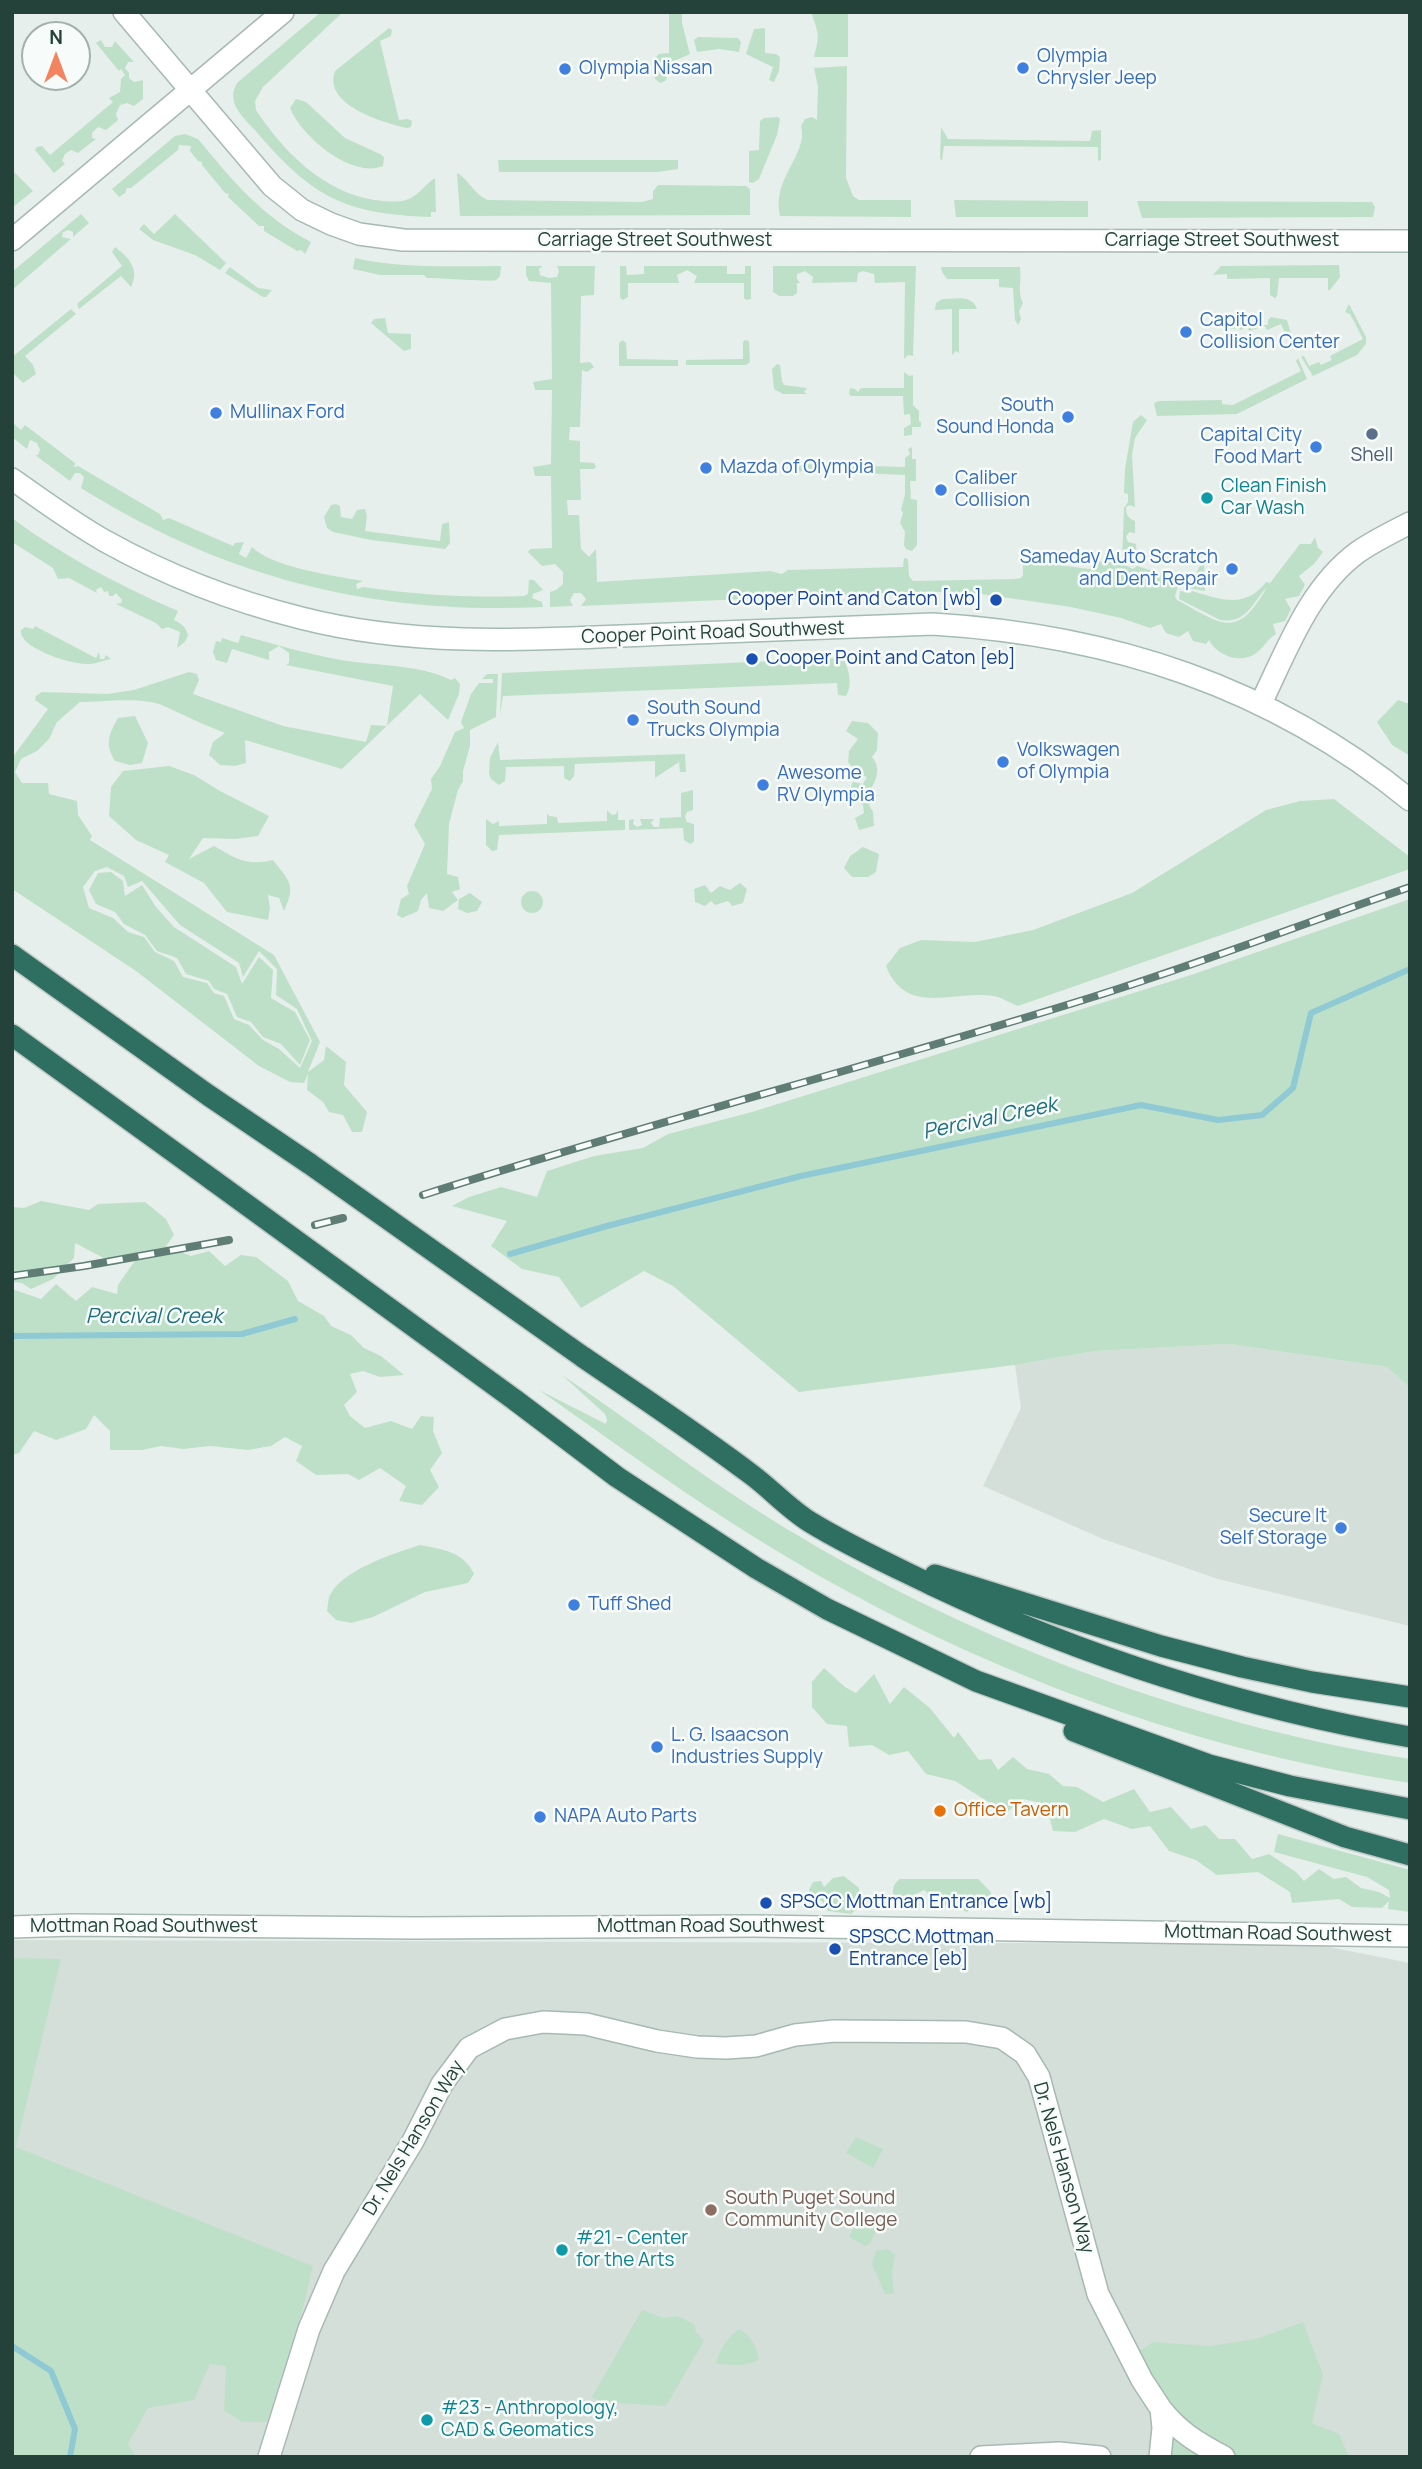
<!DOCTYPE html>
<html>
<head>
<meta charset="utf-8">
<style>
	body { margin:0 }
	#map { position:relative; width:1422px; height:2469px; overflow:hidden; background:#e6efeb; font-family:Manrope,sans-serif }
	canvas { display:block }
	.frame { position:absolute; inset:0; border:14px solid #24423a; pointer-events:none }
	.north { position:absolute; left:21px; top:21px; width:70px; height:70px; box-sizing:border-box; background:#f7fbf9; border:2px solid #a3b1ad; border-radius:50%; rotate:0deg; font-size:19px; font-weight:700; line-height:28px; text-align:center; color:#24423a }
	.north::after { content:''; display:block; margin:auto; width:24px; height:32px; background:#f4845f; clip-path:polygon(50% 0,100% 100%,50% 72%,0 100%) }
</style>
</head>
<body>
<div id="map">
<canvas width="1422" height="2469"></canvas>
<div class="frame"></div>
<div class="north">N</div>
</div>
<script>
const c = document.querySelector('canvas').getContext('2d');
c.lineJoin = 'round';
function paint(path, color) { c.fillStyle = color; c.fill(path, 'evenodd'); }
function stroke(path, color, width, dash) { c.strokeStyle = color; c.lineWidth = width; c.lineCap = dash ? 'butt' : 'round'; c.setLineDash(dash || []); c.stroke(path); }
function write(font, color, halo, rows, align = 'center') {
  c.font = font + ' Manrope,sans-serif'; c.lineWidth = 5; c.setLineDash([]); c.textBaseline = 'middle'; c.strokeStyle = halo; c.fillStyle = color; for (const [text, x, y, turn = 0] of rows) {
    c.save(); c.translate(x, y); c.rotate((+turn || 0) * Math.PI / 180); c.textAlign = isNaN(turn) ? turn : align; if (halo) c.strokeText(text, 0, 0); c.fillText(text, 0, 0); c.restore();
  }
}
const built = new Path2D(`
	M1229,1344L1387,1367L1410,1388V1626L1218,1579L1103,1539L983,1486L1021,1408L1015,1365L1096,1351Z
	M12,1940L1314,1944L1410,1963V2457H12Z`);
const green = new Path2D(`
	M321,12H343L263,87L255,101L256,110C283,151 323,192 374,200C384,201 395,203 406,200C419,196 425,184 435,178L436,212H431V217C342,214 311,196 254,129C241,115 226,102 237,83Z
	M669,12H682V23L690,54L661,67L667,78L665,81L660,83L655,79L654,59L659,54L669,53Z
	M811,12H848V57H814C820,33 819,36 811,12Z
	M389,28L392,30L391,36L380,41L399,120L408,119L412,121L411,127L407,128C384,123 322,105 335,71Z
	M765,28V53L776,54L780,57L779,71L774,82L769,80L773,67L746,54L754,29Z
	M698,37L738,38L741,42L739,52L719,49L697,52L694,40Z
	M101,40L105,47H112L115,41L134,62H128L125,68L129,73V78L134,82L143,80V99L134,106L127,103L120,105L116,114L118,120L106,130L98,127L92,133V138L96,139L78,153L71,150L65,154L62,161L65,164L54,173L35,150L37,147L42,146L50,155L113,102L109,98L120,92L121,79L125,75L121,69L119,71L96,43Z
	M847,66L846,178L853,196L859,200H911V217L780,216C771,178 809,154 801,126L805,119L812,117L817,120L818,87L814,68Z
	M296,99L306,102L345,138L380,154L384,157L383,166C351,179 301,136 290,108Z
	M778,117L780,119L777,135L759,179L753,183L749,182V151L759,150L760,121L764,118Z
	M941,127L948,139L1090,141L1092,131L1101,130V160L1098,161V147L944,146L942,161L940,158Z
	M185,134L198,139C233,181 261,216 311,242L305,254L301,250L297,251L264,231V226H259L228,197L229,194L225,193L202,165V162L198,161L190,151L191,146L179,145L178,150L131,188H127L125,193L119,197L112,189L175,136Z
	M498,160H678V169L658,172H499Z
	M12,170L33,191L12,208V187L15,184L12,181Z
	M457,173C468,178 474,195 488,200L642,202L653,199V191L658,185L746,186L750,189V215L460,216Z
	M954,200L1088,201V217H956Z
	M1137,201L1372,202L1375,207L1373,217L1142,218Z
	M81,214L89,223L73,237V232L69,230L63,232L62,237L71,239L12,290V272Z
	M175,214L226,263L220,270L195,255L153,240L139,229L144,224L154,234Z
	M115,247C129,257 140,270 131,287L121,276L79,309L77,304L122,266L112,252Z
	M355,258C403,269 452,266 501,266L500,276C499,277 498,279 496,280C493,282 437,278 427,278L424,275H380L353,269Z
	M1339,265L1340,277L1330,290H1328V278H1279L1277,296L1275,298L1270,295V278L1227,279V274L1213,275L1221,266Z
	M526,266H543L539,269L540,275L549,278L557,277L559,271L557,266H595L594,295L581,296L580,363L590,362L594,367L587,372L582,370L580,427H570L569,440L580,441V462L594,463L596,467L594,469H580L581,500H567L568,515H579L581,549L589,557L596,549L597,582L770,571L782,574L788,570L903,567L904,558L908,559L909,576L913,581L1015,579L1021,578L1023,575V550L1047,554L1044,559L1050,564L1089,569L1093,566V561L1122,563L1124,508L1128,502V494L1124,493L1125,469L1133,422L1141,415L1147,420L1135,438L1132,455L1135,507L1130,505L1126,507C1126,515 1128,518 1135,521V533L1129,532L1126,537L1128,542L1136,544L1137,559L1128,556L1125,561L1127,566L1133,569L1137,566L1192,583L1201,563H1204L1205,591L1178,586L1175,596L1177,600C1223,625 1237,640 1267,587C1252,603 1247,624 1220,620L1179,599L1180,591L1191,593L1192,591C1222,600 1245,609 1266,582L1270,583L1300,544H1311L1315,537L1318,548L1323,552L1314,564L1299,576L1305,585L1299,596L1285,599L1291,609L1285,621L1273,624L1276,634C1266,640 1265,647 1256,653C1241,665 1216,655 1209,640L1206,644L1193,641L1188,631L1179,637L1166,633L1161,624L1150,628L1121,618L1071,607L981,594L952,592H909L581,606L586,599L581,593H574L570,600L573,606L550,607V592L556,590L563,584V572L555,564L542,566L528,552L530,549L552,548L551,476H535L533,467L551,464L552,390H535L533,382L552,379L551,283L529,281L526,275Z
	M620,266H626L627,275L644,274V266H727V274H745V266H751V299L746,300L744,298V283H694L697,276L687,270L677,275L679,283H628V297L623,300L620,298Z
	M773,266H916L913,356L908,355L904,359L905,282L875,283L874,274L863,271L858,273L857,282L812,283L813,277L805,271L797,274V279L800,283H797V293L793,296H779L773,292Z
	M230,267L258,288L272,290L266,297H263L225,273Z
	M941,267H1020C1022,279 1017,293 1023,303L1019,311L1021,319L1018,325L1015,320L1013,288L999,287V279H947L942,272Z
	M942,299C955,299 972,294 977,309H959V353L956,351L952,355V309L935,310L936,303Z
	M1349,304L1366,337V344L1357,355L1313,376L1301,357L1304,356L1309,366L1319,362L1321,365L1332,360L1330,356L1363,339L1350,314L1345,312Z
	M71,309L76,314L25,356L33,365L36,374L23,383L12,372V357Z
	M1271,317L1287,320L1291,334L1285,333L1281,324L1267,330L1265,326L1249,331L1248,327L1240,330L1239,328L1224,330L1222,325H1268V320Z
	M385,318L388,333L411,334V349L404,351L371,323L374,319Z
	M623,340L626,343L627,359L678,360V366H619V343Z
	M745,340L749,341L750,362L746,365H686V360L743,359V342Z
	M1298,358L1307,379L1237,414L1157,416L1154,403L1159,401L1222,400V404L1233,405L1301,371L1296,361Z
	M777,364L780,365L782,381L784,385L807,388L804,392L807,394H783L774,389L772,369Z
	M904,372L910,376L913,375V405L919,411V421L921,422V427H912V435L904,436V428L911,424L910,414L904,415L903,396H851L849,394L850,388L855,389L858,392L861,388H904Z
	M12,422L21,430L25,425L75,463L74,467L78,466L160,514L163,520L169,518L233,546L235,543L244,542L239,554L246,558L252,547C271,567 335,576 363,581L356,584L357,589L363,587C417,595 470,598 524,596L528,594L529,580H534L543,590L533,594L532,598L542,602L543,607C377,615 228,580 81,488L84,477L80,473H75L70,481L35,455H38L40,450L37,443L30,440L27,449L12,437Z
	M912,447V459H916V481H910L911,499L917,500V545L912,551L906,549L904,545L905,532L900,523L903,513L901,510L905,494V475L859,473L856,469L852,473L788,471L789,464H799L905,467V458L910,454L908,449Z
	M336,504L340,506L341,517L352,519L357,510L365,509L367,516L365,531L440,541L442,524L449,522L450,543L445,549L371,540L333,532L327,528L324,517L331,505Z
	M12,518C63,556 120,586 178,611L174,620C182,624 185,626 188,635L185,642L177,648L180,632L168,627L162,629L156,623L116,604L121,603L122,600L116,593L113,596H109L108,591L104,592L101,587L96,590L97,593L69,578L58,579L53,568L12,542Z
	M35,626L96,658L99,652L100,659H104L106,655L111,659C104,660 96,664 89,664C72,665 18,648 21,630L25,627L33,629Z
	M241,635C274,644 307,654 341,660C376,666 419,664 451,680L455,678L460,684L459,694L448,720L420,694L342,769L245,740L246,763L235,766L220,765L209,755L213,742L225,733C204,725 184,715 164,706C144,696 103,702 80,702L57,722L49,739L37,751L21,759L15,772L22,783H48L49,794L77,801L78,815L92,836L90,840L274,955L320,1042L308,1072L324,1060L326,1046L346,1062L344,1085L367,1112L362,1132H352L343,1115L329,1112L323,1102L307,1090L308,1074L304,1083L290,1082L259,1066L136,971L12,889V758L48,709L35,700L36,696L42,692L108,694L134,690L189,672L197,674L199,680L193,694L283,726L366,742L371,725L387,726L393,686L286,665L289,663V653L279,646L269,652V660L232,649L227,663L216,660L213,652L216,641L221,642L222,638L238,643ZM107,867L124,876L128,887L142,881L180,925L239,963L243,977L259,951L277,969L276,995L297,1009L312,1041L300,1068L279,1049L263,1040L249,1025L234,1019L224,996L214,993L207,983L183,977L174,961L155,952L144,937L128,932L113,918L89,908L83,887L95,871Z
	M843,658C849,669 853,685 846,696L838,695L837,683L503,696L500,716L502,673Z
	M487,674H498L496,717L470,730V746L463,771V781L458,790L449,824L447,874L458,877L460,889L452,892L458,900L443,911L429,908L427,893L421,900L418,911L402,918L397,915L401,899L409,894L407,886L425,844L414,825L432,789L431,779L440,766L455,732L464,728L461,722L471,694L479,683H493V679H482Z
	M1398,700L1410,704V756L1392,745L1377,722Z
	M135,716L148,743L142,763L130,765L115,761C105,745 108,735 118,718Z
	M852,721L868,723L878,733L877,750L872,757C881,768 877,778 871,789L877,796L869,805L873,812L874,826L859,830L855,818L864,813L863,805L847,796L853,782L863,784L867,777L857,773L848,762L849,751L858,739L846,731Z
	M498,742L500,760L685,754L686,772H680L679,762L655,778V761L575,764L574,776L570,781L564,778V766L506,767L505,781L499,785L491,779L489,774L490,758Z
	M169,766L194,775L220,791L269,816L258,836L235,839L203,838L189,859L214,846C237,859 246,866 273,860C290,882 296,885 284,911L279,898L268,895L270,909L268,920L227,912L204,883L165,862L169,855L136,840L109,816L111,787L123,771Z
	M693,790V810L687,812L685,817L687,822L694,824V842L690,844L684,840L683,828L629,830V820L634,819L633,824L637,827L642,825L640,819H654L651,823L654,827H659L660,818L681,817V793Z
	M1334,799L1410,857V869L1018,1006C1010,1003 1001,997 993,996C952,990 906,1017 886,966L900,948L921,940L975,942L1033,930L1132,893L1266,810L1300,801Z
	M607,810L612,815L616,814L618,810V820H625V830L499,835L497,850L492,851L486,845V819L493,824L499,821V826L547,824V813L549,816L557,817L558,823L607,821Z
	M863,847L879,854L876,872L868,877H852L844,868L850,856Z
	M111,872L123,881L125,896L142,885L156,907L174,927L236,967L242,984L259,957L273,970L271,998L295,1012L310,1040L300,1065L281,1044L263,1037L251,1022L237,1017L227,994L214,989L209,981L186,974L177,958L157,951L145,935L124,924L115,912L96,904L89,890L98,873Z
	M740,883L747,889L743,903L732,906L728,901L715,905L711,901L705,906L695,902L694,889L705,885L711,893L720,886L730,890Z
	M521 902a11 11 0 1 1 22 0a11 11 0 1 1-22 0Z
	M470,893L482,902L477,911L467,913L458,909L459,899Z
	M1410,899V1388L1387,1367L1229,1344L1096,1351L1015,1365L799,1392L673,1286L644,1271L581,1308L559,1277L522,1269L491,1246L507,1221L452,1206L469,1197L501,1187L537,1197L547,1171L594,1156L643,1148L668,1134L752,1112L1191,975Z
	M41,1201L89,1210L98,1204L145,1202L166,1219L174,1235L166,1246L191,1256L209,1251L225,1266L241,1255L256,1257L288,1281L298,1301L324,1316L331,1326L351,1335L364,1348L381,1356L404,1375L380,1377L363,1371L350,1374L357,1392L344,1405L350,1416L365,1428L391,1421L412,1429L421,1416L434,1417L433,1431L442,1453L430,1470L439,1487L422,1505L399,1501L406,1486L380,1468L359,1480L348,1474L316,1475L296,1461L302,1446L285,1437L271,1446L248,1450L210,1446L183,1449L161,1446L142,1450H110V1431L94,1415L86,1429L56,1440L34,1431L19,1453L12,1455V1289L41,1299L56,1284L76,1301L92,1287L117,1294L118,1285L136,1259L153,1253H133L117,1265L75,1243L74,1258L53,1279L31,1289L22,1283L12,1282V1207L24,1208Z
	M562,1375C631,1421 696,1472 766,1516C957,1636 1187,1724 1410,1759V1783C1178,1748 953,1661 754,1537C680,1491 610,1440 539,1390L606,1424L607,1420L605,1414Z
	M420,1545C442,1549 464,1552 474,1574L468,1583L425,1592L373,1617L351,1623L336,1620L327,1611C328,1606 328,1599 330,1595C342,1570 395,1553 420,1545Z
	M824,1668L845,1687L856,1693L874,1674L890,1704L904,1687L930,1708L954,1738L958,1732L979,1760L991,1759L998,1770L1013,1757L1027,1769L1049,1774L1063,1786L1077,1787L1103,1802L1134,1789L1150,1812L1171,1807L1191,1829L1206,1825L1219,1839H1235L1252,1859L1269,1854L1296,1872L1304,1881L1319,1869L1334,1879L1346,1877L1361,1888L1379,1892L1390,1898L1389,1890L1367,1877L1274,1852L1278,1834L1410,1870V1912L1388,1909L1389,1901L1382,1908L1352,1907L1339,1899L1292,1903L1290,1892L1258,1872L1217,1875L1196,1860L1169,1851L1150,1826L1132,1829L1104,1819L1075,1832L1053,1831L1046,1804L1023,1799L1006,1813L955,1781L926,1774L908,1751L889,1755L872,1745L849,1747L847,1726L827,1724L812,1707V1682Z
	M844,1876L859,1888L861,1906L851,1914L828,1911L822,1901L811,1899L809,1890L813,1882L821,1881L824,1887L833,1878Z
	M900,1879H978L991,1892V1900L987,1905H977L967,1912L954,1906H928L932,1897L924,1890L912,1896L913,1906L898,1904C892,1895 890,1886 900,1879Z
	M12,1958L61,1959L16,2147L313,2266L302,2312L267,2422H242L224,2410L226,2366L210,2364L194,2400L148,2408L128,2444L136,2457H12Z
	M856,2137L883,2149L873,2168L846,2153Z
	M862,2215L875,2223L877,2228L870,2244L865,2246L849,2237Z
	M887,2249L895,2255L892,2273L894,2294H885L872,2264L876,2251Z
	M642,2310L664,2318L677,2316L694,2324L696,2332L704,2341L666,2406L601,2402L592,2397Z
	M1303,2322L1323,2375L1312,2423L1339,2434L1349,2457H1160L1163,2428L1131,2356L1153,2342L1210,2346L1256,2339Z
	M739,2329C751,2336 756,2345 759,2359C747,2367 730,2366 716,2363C719,2350 728,2337 739,2329Z`);
const stream = new Path2D(`
	M510,1254L607,1226L801,1176L1141,1105L1218,1120L1262,1115L1293,1088L1311,1013L1410,969
	M12,1336L242,1334L295,1319
	M12,2346L51,2371L75,2429L70,2457`);
const minor = new Path2D(`
	M124,12L272,186L302,210L331,224L359,234L403,240L1410,241
	M12,240L283,12
	M1261,703C1287,650 1309,588 1358,552C1374,541 1392,532 1410,523
	M1161,2409C1180,2433 1198,2443 1224,2457
	M269,2457L309,2329L334,2271L413,2141L442,2084L469,2048L505,2029L543,2022L586,2024L657,2041L697,2047L726,2048L756,2046L795,2035L834,2031L966,2032L1002,2038L1025,2054L1039,2077L1098,2294L1142,2380L1161,2409L1163,2428L1160,2457
	M981,2457L1059,2453L1100,2457`);
const tertiary = new Path2D(`
	M12,1927L72,1925L414,1928L754,1926L1410,1936`);
const secondary = new Path2D(`
	M12,479C42,500 73,523 105,541C166,575 233,601 301,618C422,649 545,639 669,634C757,630 845,627 933,624C1111,635 1270,686 1410,800`);
const motorway = new Path2D(`
	M12,955L208,1095L310,1164
	M12,1035L214,1181
	M583,1357C640,1396 698,1434 752,1475C772,1490 789,1509 810,1522C849,1546 891,1565 932,1585C1084,1657 1244,1708 1410,1737
	M515,1400L617,1477L756,1568L827,1609L976,1681L1209,1765L1290,1786L1410,1809
	M935,1575L1161,1646L1242,1667L1312,1682L1410,1697
	M1074,1731L1345,1837L1410,1855`);
const rail = new Path2D(`
	M423,1195C646,1124 872,1066 1096,996C1201,963 1305,923 1410,887
	M315,1225L343,1218
	M12,1276L84,1266L229,1240`);
const motorwayBridge = new Path2D(`
	M310,1164L583,1357
	M214,1181L515,1400`);
const markers = [
	[1023,68,7,"#3f7fe0"],
	[565,69,7,"#3f7fe0"],
	[1186,332,7,"#3f7fe0"],
	[216,413,7,"#3f7fe0"],
	[1068,417,7,"#3f7fe0"],
	[1372,434,7,"#5c6f8a"],
	[1316,447,7,"#3f7fe0"],
	[706,468,7,"#3f7fe0"],
	[941,490,7,"#3f7fe0"],
	[1207,498,7,"#0f9aa8"],
	[1232,569,7,"#3f7fe0"],
	[996,600,7,"#1a4fb4"],
	[752,659,7,"#1a4fb4"],
	[633,720,7,"#3f7fe0"],
	[1003,762,7,"#3f7fe0"],
	[763,785,7,"#3f7fe0"],
	[1341,1528,7,"#3f7fe0"],
	[574,1605,7,"#3f7fe0"],
	[657,1747,7,"#3f7fe0"],
	[940,1811,7,"#e8710a"],
	[540,1817,7,"#3f7fe0"],
	[766,1903,7,"#1a4fb4"],
	[835,1949,7,"#1a4fb4"],
	[711,2210,7,"#8d6e63"],
	[562,2250,7,"#0f9aa8"],
	[427,2420,7,"#0f9aa8"]
];
const shopNames = [
	["Olympia",1037,57],
	["Chrysler Jeep",1037,79],
	["Olympia Nissan",579,69],
	["Capitol",1200,321],
	["Collision Center",1200,343],
	["South",1054,406,"right"],
	["Sound Honda",1054,428,"right"],
	["Mullinax Ford",230,413],
	["Capital City",1302,436,"right"],
	["Food Mart",1302,458,"right"],
	["Mazda of Olympia",720,468],
	["Caliber",955,479],
	["Collision",955,501],
	["Sameday Auto Scratch",1218,558,"right"],
	["and Dent Repair",1218,580,"right"],
	["South Sound",647,709],
	["Trucks Olympia",647,731],
	["Volkswagen",1017,751],
	["of Olympia",1017,773],
	["Awesome",777,774],
	["RV Olympia",777,796],
	["Secure It",1327,1517,"right"],
	["Self Storage",1327,1539,"right"],
	["Tuff Shed",588,1605],
	["L. G. Isaacson",671,1736],
	["Industries Supply",671,1758],
	["NAPA Auto Parts",554,1817]
];
const streetNames = [
	["Carriage Street Southwest",655,241],
	["Carriage Street Southwest",1222,241],
	["Cooper Point Road Southwest",713,633,-2],
	["Mottman Road Southwest",144,1927],
	["Mottman Road Southwest",711,1927],
	["Mottman Road Southwest",1278,1934,1],
	["Dr. Nels Hanson Way",414,2138,-59],
	["Dr. Nels Hanson Way",1063,2168,74]
];
const serviceNames = [
	["Shell",1372,456]
];
const cultureNames = [
	["Clean Finish",1221,487],
	["Car Wash",1221,509],
	["#21 - Center",576,2239],
	["for the Arts",576,2261],
	["#23 - Anthropology,",441,2409],
	["CAD & Geomatics",441,2431]
];
const transitNames = [
	["Cooper Point and Caton [wb]",982,600,"right"],
	["Cooper Point and Caton [eb]",766,659],
	["SPSCC Mottman Entrance [wb]",780,1903],
	["SPSCC Mottman",849,1938],
	["Entrance [eb]",849,1960]
];
const foodNames = [
	["Office Tavern",954,1811]
];
const educationNames = [
	["South Puget Sound",725,2199],
	["Community College",725,2221]
];
const waterNames = [
	["Percival Creek",990,1119,-12],
	["Percival Creek",154,1317]
];
paint(built, '#d4dfda');
paint(green, '#bfe0c8');
stroke(stream, '#8ec9d4', 6);
stroke(minor, '#a8b8b2', 24);
stroke(tertiary, '#a8b8b2', 24);
stroke(secondary, '#a4bbb3', 24);
stroke(motorway, '#c2cac8', 24);
stroke(minor, '#fff', 21);
stroke(tertiary, '#fff', 21);
stroke(secondary, '#fff', 21);
stroke(motorway, '#2f6f62', 21);
stroke(rail, '#5f7d75', 8);
stroke(rail, '#f7fbf9', 5, [16]);
stroke(motorwayBridge, '#c2cac8', 24, []);
stroke(motorwayBridge, '#2f6f62', 21);
for (const [x, y, r, color] of markers) { const dot = new Path2D(); dot.arc(x, y, r, 0, 2 * Math.PI); c.fillStyle = color; c.fill(dot); stroke(dot, '#f7fbf9', 2.5); }
write('19px', '#366cbe', '#f7fbf9', shopNames, 'left');
write('19px', '#24423a', '#f7fbf9', streetNames);
write('19px', '#4e5e75', '#f7fbf9', serviceNames);
write('19px', '#0d838f', '#f7fbf9', cultureNames, 'left');
write('19px', '#164399', '#f7fbf9', transitNames, 'left');
write('19px', '#c56008', '#f7fbf9', foodNames, 'left');
write('19px', '#785e54', '#f7fbf9', educationNames, 'left');
write('italic 21px', '#1c6f80', '#f7fbf9', waterNames);
</script>
</body>
</html>
